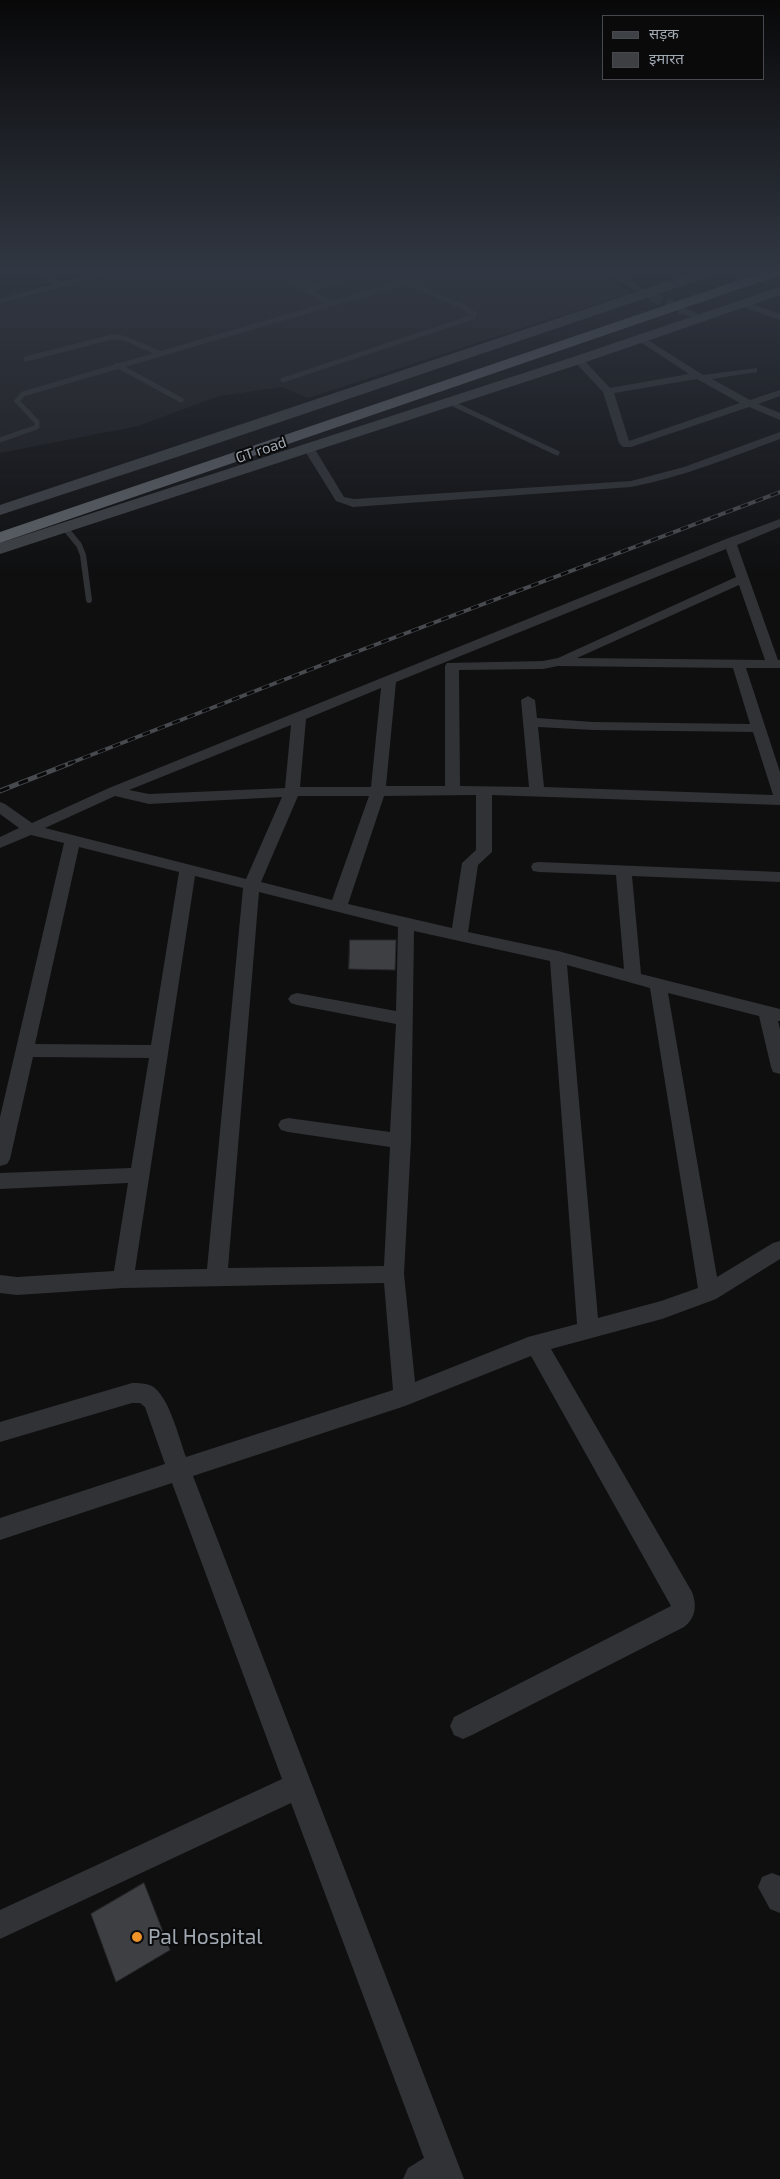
<!DOCTYPE html>
<html>
<head>
<meta charset="utf-8">
<style>
	body { margin:0 }
	#map { position:relative; width:780px; height:2179px; overflow:hidden; background:#0f0f10; font-family:"Exo 2","Noto Sans Devanagari",sans-serif }
	canvas { display:block }
	.legend { position:absolute; left:602px; top:15px; width:162px; height:65px; box-sizing:border-box; background:#0a0a0b; border:1px solid #46494d; margin:0; padding:6px 9px; list-style:none; font-size:15px; color:#a0a8b1 }
	.legend li { display:flex; align-items:center; gap:10px; height:25px }
	.legend b { width:25px; border:1px solid #46494d }
</style>
</head>
<body>
<div id="map">
<canvas width="780" height="2179"></canvas>
<ul class="legend">
<li><b style="height:6px;background:#3e4145"></b>सड़क</li>
<li><b style="height:14px;background:#3e3f43"></b>इमारत</li>
</ul>
</div>
<script>
const c = document.querySelector('canvas').getContext('2d');
c.lineJoin = 'round';
function paint(path, color) { c.fillStyle = color; c.fill(path, 'evenodd'); }
function stroke(path, color, width, dash) { c.strokeStyle = color; c.lineWidth = width; c.lineCap = dash ? 'butt' : 'round'; c.setLineDash(dash || []); c.stroke(path); }
function write(font, color, halo, rows, align = 'center') {
  c.font = font + ' "Exo 2",sans-serif'; c.lineWidth = 4; c.setLineDash([]); c.textBaseline = 'middle'; c.strokeStyle = halo; c.fillStyle = color; for (const [text, x, y, turn = 0] of rows) {
    c.save(); c.translate(x, y); c.rotate((+turn || 0) * Math.PI / 180); c.textAlign = isNaN(turn) ? turn : align; if (halo) c.strokeText(text, 0, 0); c.fillText(text, 0, 0); c.restore();
  }
}
const built = new Path2D(`
	M123,272H597L630,293L308,398L282,387L219,396L138,426L0,453V305Z`);
const building = new Path2D(`
	M350,940H396L395,970L349,969Z
	M144,1883L170,1950L116,1982L91,1914Z`);
const streetTunnel = new Path2D(`
	M652,297L685,311`);
const laneFar1 = new Path2D(`
	M40,272L61,285
	M305,272L293,276L292,281L331,304
	M395,272L414,280
	M307,290L365,272
	M0,301L109,272
	M26,359L112,337L124,338L159,353
	M117,365L181,400
	M283,380L473,317L474,314L464,307L406,282
	M449,402L557,453
	M0,440L37,427V422L17,401L23,394L440,272`);
const lane = new Path2D(`
	M65,528L79,545L83,555L89,600`);
const street = new Path2D(`
	M605,272H616L657,297L655,299H649Z
	M743,301L780,314V320L740,306L738,304Z
	M685,308L703,316L705,318L700,321L682,313L680,311Z
	M640,335L703,375L757,368V372L712,379L750,400L780,390V396L758,404L780,413V420L749,407L631,447H623L619,443L603,392L573,360L574,358H582L610,388L689,374L637,340V336ZM697,379L740,403L629,441L614,393Z
	M780,432V439C731,457 683,477 631,487L353,507L336,501L303,448L305,446H313L344,497L354,499L631,481L684,467Z
	M780,519V527L737,545L778,660H780V668H746L780,772V805L492,795V852L478,865L468,932L558,951L624,969L616,875L539,872L533,871L531,867L533,863L539,862L780,872V882L632,876L641,974L780,1009V1021H778L780,1029V1074L773,1072L771,1067L759,1016L668,993L717,1277L773,1243L780,1241V1259L716,1299L662,1319L551,1349L692,1592C697,1605 696,1618 684,1627L472,1735L463,1739L454,1735L450,1726L454,1717L671,1606L531,1356L405,1406L193,1476L464,2179H403L408,2168L424,2158L291,1803L0,1939V1910L282,1779L172,1483L0,1540V1518L165,1464L145,1407L140,1403H132L0,1442V1422L132,1383C139,1383 145,1383 152,1386C169,1396 179,1438 186,1457L393,1390L384,1283L123,1288L17,1295L0,1293V1275L17,1277L114,1271L128,1183L0,1189V1173L131,1168L149,1058L33,1057L10,1159L7,1164L0,1166V1117L64,843L31,835L0,848V837L19,828L0,814V802L5,804L32,823L109,788L726,539ZM726,549L736,577L558,658L543,661L447,663L445,666V786H386L396,682ZM739,585L765,660L577,658ZM558,666L733,668L750,724L593,722L537,718L535,700L528,696L521,700L529,787L460,786L459,670L543,669ZM381,688L371,787H300L306,719ZM291,725L285,788L149,794L129,790ZM538,727L593,730L753,732L773,795L544,787ZM476,795V850L462,863L452,928L348,904L384,796ZM115,796L149,804L282,797L246,879L45,828ZM298,796H369L332,900L261,882ZM79,847L179,872L151,1045L35,1044ZM195,876L243,888L207,1269L135,1270ZM259,892L398,927L396,1011L297,993L291,995L288,999L291,1003L297,1005L396,1024L390,1132L288,1118L281,1120L278,1125L281,1130L288,1132L390,1147L384,1266L228,1268ZM414,931L550,961L577,1324L528,1337L415,1382L404,1274L411,1141ZM567,965L650,988L698,1288L661,1301L598,1318Z
	M772,1873L780,1876V1913L770,1909L758,1887L762,1877Z`);
const secondary = new Path2D(`
	M696,272H716L714,275L183,455L0,515V505Z
	M780,287V295L583,363L0,554V543L573,357Z`);
const highway = new Path2D(`
	M763,272H780V275L0,543V532Z`);
const railFar1 = new Path2D(`
	M68,764L327,663L780,492`);
const rail = new Path2D(`
	M0,791L71,763`);
const markers = [
	[137,1937,6,"#ef9228"]
];
const farStreetnames = [
	["GT road",261,450,-19]
];
const nearPoinames = [
	["Pal Hospital",148,1937]
];
paint(built, '#1b1b1d');
paint(building, '#3e3f43');
stroke(building, '#29292c', 1);
stroke(streetTunnel, '#2c2e30', 10, [10, 5]);
stroke(laneFar1, '#303235', 5);
stroke(lane, '#303235', 6);
paint(street, '#303235');
paint(secondary, '#3e4145');
paint(highway, '#5c6066');
stroke(railFar1, '#474a4e', 4);
stroke(rail, '#474a4e', 5);
stroke(railFar1, '#0a0a0b', 2.5, [8]);
stroke(rail, '#0a0a0b', 3, [10]);
const sky = c.createLinearGradient(0, 0, 0, 577);
sky.addColorStop(0, '#080809');
sky.addColorStop(0.47, '#313742');
sky.addColorStop(1, '#31374200');
c.fillStyle = sky;
c.fillRect(0, 0, 780, 577);
for (const [x, y, r, color] of markers) { const dot = new Path2D(); dot.arc(x, y, r, 0, 2 * Math.PI); c.fillStyle = color; c.fill(dot); stroke(dot, '#0a0a0b', 2); }
write('15px', '#a0a8b1', '#0a0a0b', farStreetnames);
write('21px', '#a0a8b1', '#0a0a0b', nearPoinames, 'left');
</script>
</body>
</html>
